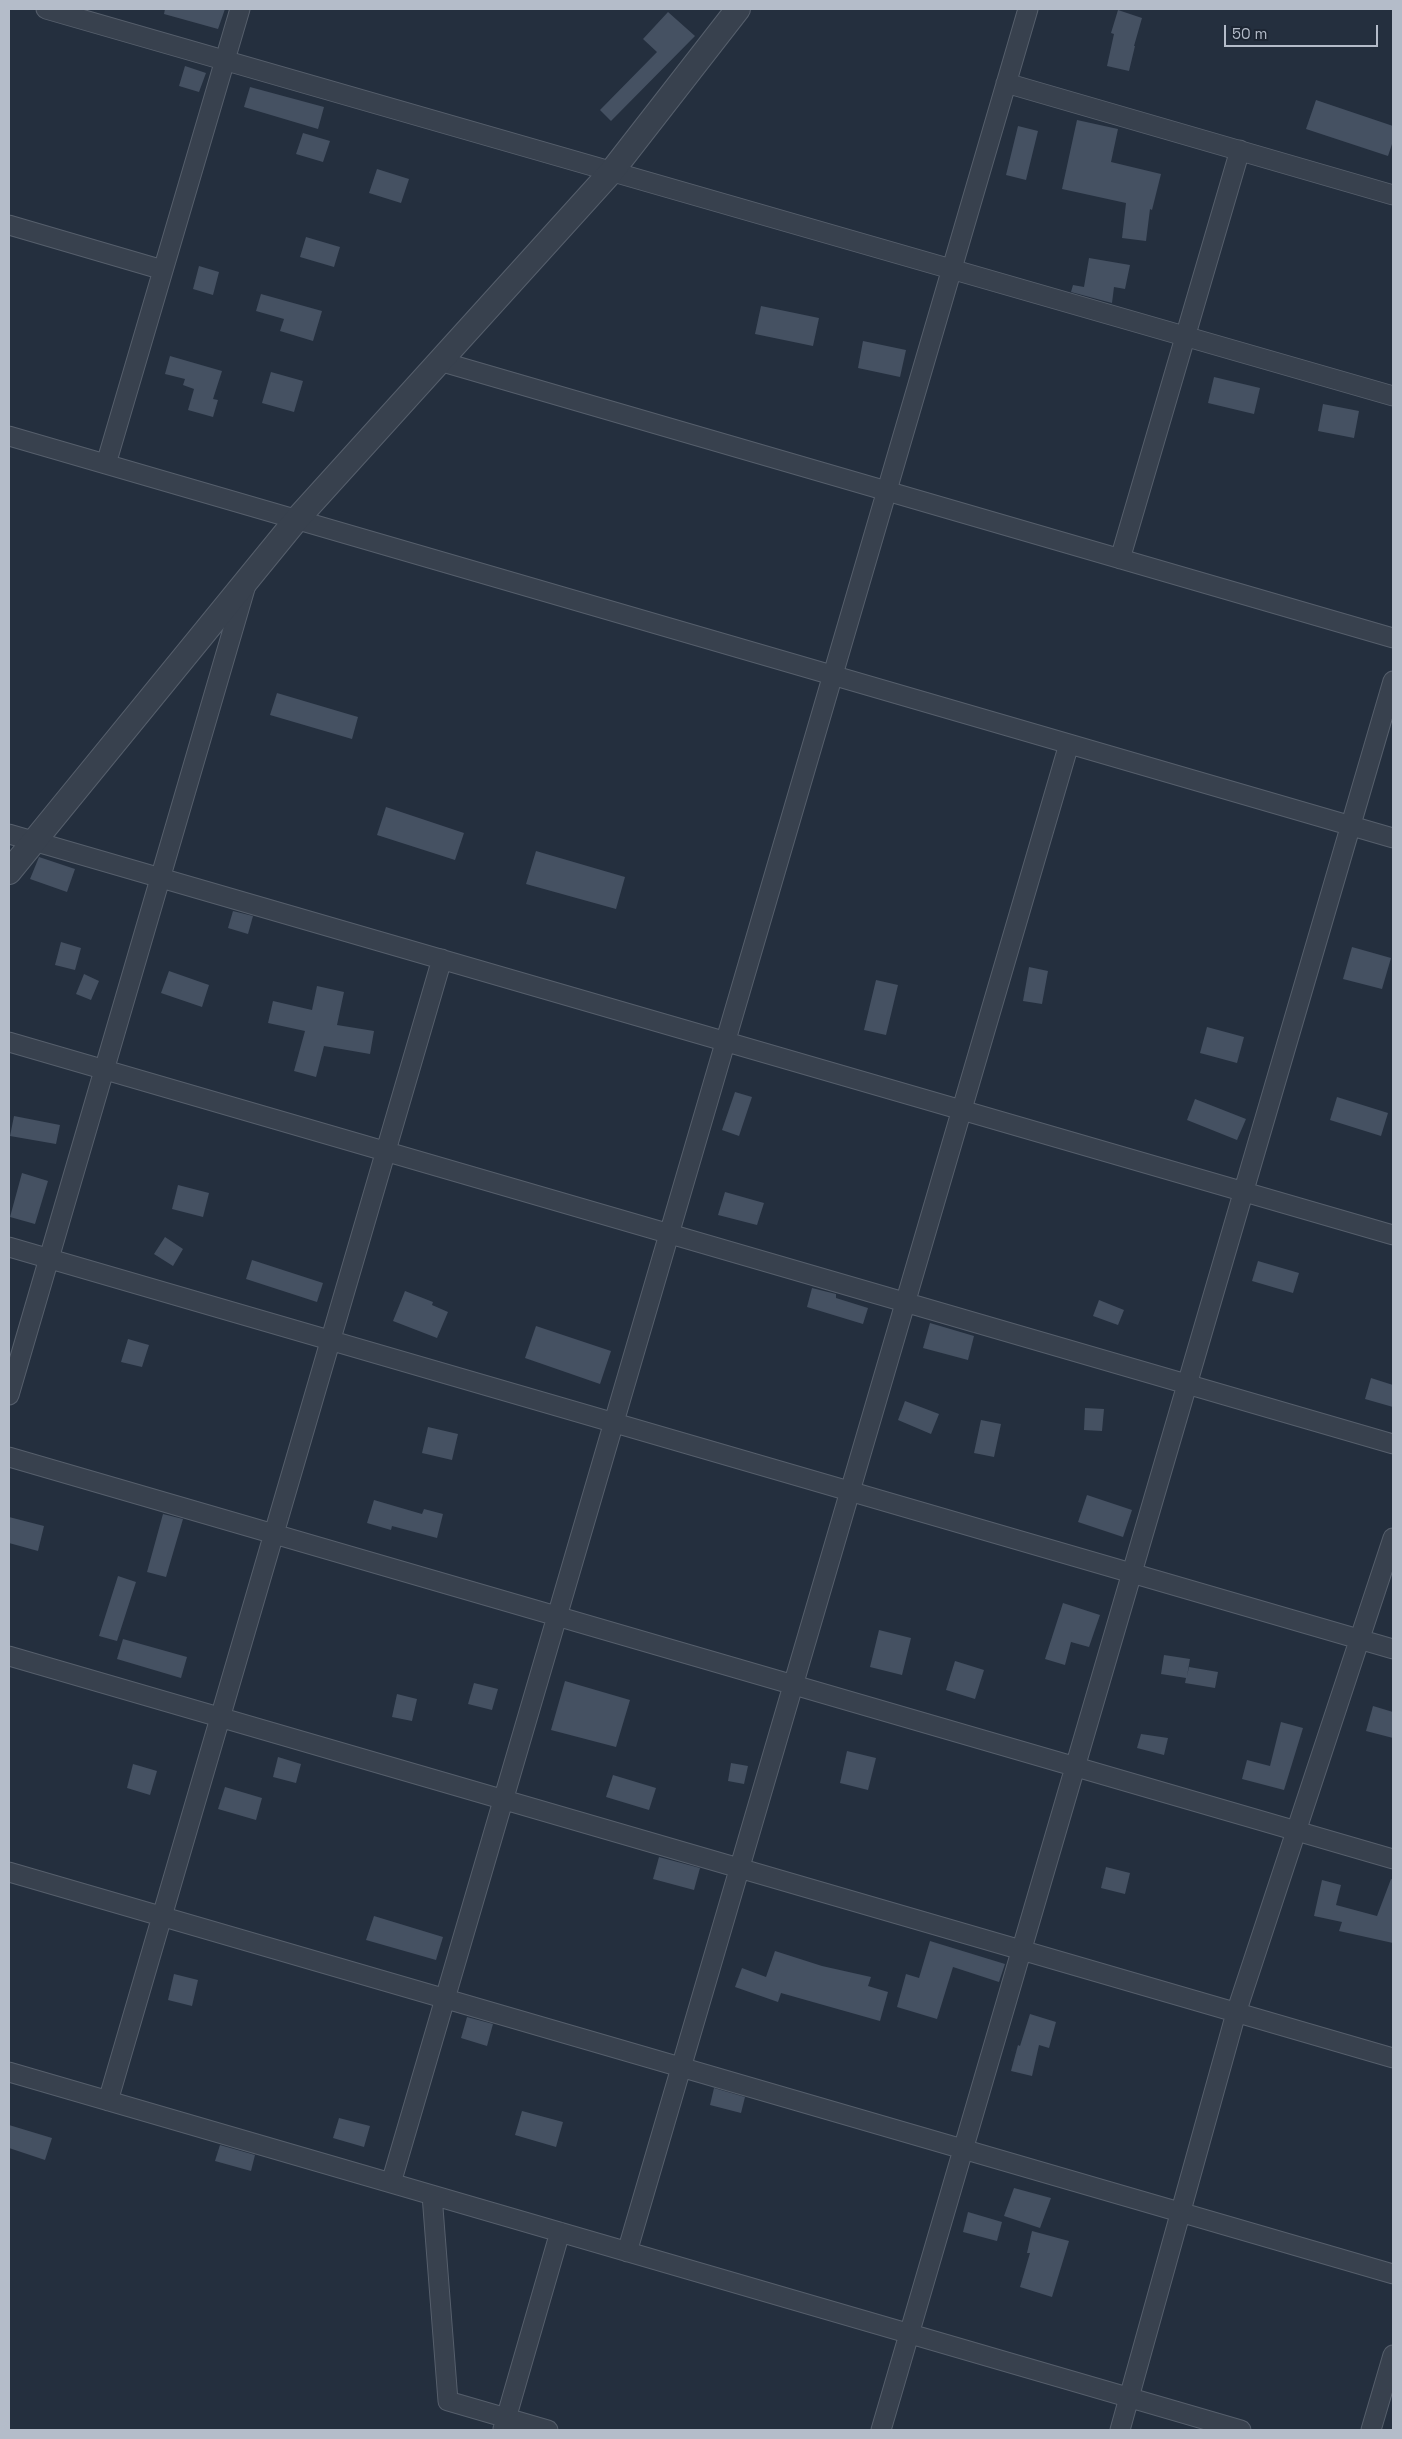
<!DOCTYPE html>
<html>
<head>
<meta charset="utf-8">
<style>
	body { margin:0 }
	#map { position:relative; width:1402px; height:2439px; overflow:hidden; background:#242f3e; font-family:"Space Grotesk",sans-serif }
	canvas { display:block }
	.frame { position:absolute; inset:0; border:10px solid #b4bcc9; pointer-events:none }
	.scale { position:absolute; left:1224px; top:25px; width:154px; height:22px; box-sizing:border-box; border:2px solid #b4bcc9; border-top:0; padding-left:6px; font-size:15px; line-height:18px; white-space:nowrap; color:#b4bcc9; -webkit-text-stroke:4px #1d2633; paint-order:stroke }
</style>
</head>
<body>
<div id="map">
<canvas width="1402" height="2439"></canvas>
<div class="frame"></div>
<div class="scale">50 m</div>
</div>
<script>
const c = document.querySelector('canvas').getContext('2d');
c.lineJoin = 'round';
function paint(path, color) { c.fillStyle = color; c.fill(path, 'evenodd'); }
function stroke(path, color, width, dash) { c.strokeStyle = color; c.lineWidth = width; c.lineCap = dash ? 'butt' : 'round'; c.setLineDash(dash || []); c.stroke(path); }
const building = new Path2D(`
	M165,9H225L218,29L164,14Z
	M1118,10L1142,18L1134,46H1135L1129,71L1107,66L1114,34L1111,33Z
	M668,12L695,36L611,121L600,110L657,52L643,39Z
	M185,66L206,73L199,92L179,86Z
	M250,87L324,107L318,129L244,107Z
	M1316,100L1393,126V141L1388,156L1306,129Z
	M1077,120L1118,129L1111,162L1161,174L1152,210L1150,209L1146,241L1122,238L1126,203L1062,189Z
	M1018,126L1038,131L1026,180L1006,175Z
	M303,133L330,141L323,162L296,154Z
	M377,169L409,179L401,203L369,193Z
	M306,237L340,247L334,267L300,257Z
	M1089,258L1130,265L1125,289L1114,287L1112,303L1071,292L1073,285L1084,287Z
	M199,266L219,272L213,295L193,289Z
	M261,294L322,311L313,341L280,331L284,319L256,311Z
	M761,306L819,318L813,346L755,334Z
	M863,341L906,350L900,377L858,368Z
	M170,356L222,371L213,399L218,400L213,417L188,410L194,389L183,385L185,379L165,374Z
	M271,372L303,381L294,412L262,403Z
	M1214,377L1260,388L1254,414L1208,403Z
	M1323,404L1359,411L1354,438L1318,431Z
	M277,693L358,717L352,739L270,715Z
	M386,807L464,833L455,860L377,835Z
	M536,851L625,877L616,909L526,884Z
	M39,857L75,869L67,892L30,879Z
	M233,911L253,916L248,934L228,928Z
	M61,942L81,948L75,970L55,965Z
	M1352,947L1391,958L1382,989L1343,979Z
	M1029,967L1048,971L1042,1004L1023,1001Z
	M169,971L209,985L202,1007L161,993Z
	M84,974L99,981L91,1000L76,994Z
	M876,980L898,985L886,1035L864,1030Z
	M317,986L344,992L337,1025L374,1031L370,1054L324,1046L316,1077L294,1071L305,1031L268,1023L273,1001L312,1010Z
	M1207,1027L1244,1037L1237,1063L1200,1053Z
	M735,1092L752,1097L739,1136L722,1130Z
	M1337,1097L1388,1113L1381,1136L1330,1120Z
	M1195,1099L1246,1119L1237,1140L1187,1120Z
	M14,1116L60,1125L56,1144L10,1136Z
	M22,1173L48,1181L35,1224L10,1217Z
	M178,1185L209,1193L203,1217L172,1209Z
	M725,1192L764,1203L757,1225L718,1215Z
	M165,1237L183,1249L173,1266L154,1254Z
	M252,1260L323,1283L317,1302L246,1279Z
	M1258,1261L1299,1273L1293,1293L1252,1281Z
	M812,1288L836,1294V1298L868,1308L863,1324L807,1307Z
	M405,1291L433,1302L432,1305L448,1312L437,1338L393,1321Z
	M1099,1300L1124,1310L1118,1325L1093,1316Z
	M930,1323L974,1336L968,1360L923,1348Z
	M536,1326L611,1351L600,1384L525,1358Z
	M128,1339L149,1345L142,1367L121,1362Z
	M1371,1378L1393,1385V1407L1365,1399Z
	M905,1401L939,1414L931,1434L898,1420Z
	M1085,1408L1104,1409L1102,1431L1084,1430Z
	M981,1420L1001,1424L994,1457L974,1453Z
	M428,1427L458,1434L452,1460L422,1453Z
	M1087,1495L1132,1510L1123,1537L1078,1522Z
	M374,1500L422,1514L424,1509L443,1514L437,1538L392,1526L391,1530L367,1523Z
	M163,1514L183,1519L166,1577L147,1572Z
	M9,1517L44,1526L38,1551L9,1543Z
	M118,1576L136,1582L117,1641L99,1636Z
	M1063,1603L1100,1615L1089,1647L1071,1642L1065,1665L1045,1659Z
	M879,1630L911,1638L902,1675L870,1667Z
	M123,1639L187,1657L181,1678L117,1659Z
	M1164,1655L1190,1659L1187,1676L1189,1667L1218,1672L1215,1688L1185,1683L1186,1678L1161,1674Z
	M955,1661L984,1670L975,1699L946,1690Z
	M565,1681L630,1700L616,1747L551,1730Z
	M474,1683L498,1689L492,1710L468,1704Z
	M397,1694L417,1699L412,1721L392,1717Z
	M1373,1706L1393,1712V1738L1366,1731Z
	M1281,1722L1303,1728L1284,1790L1242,1779L1247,1760L1270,1766Z
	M1141,1734L1168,1738L1164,1755L1137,1748Z
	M847,1751L876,1758L868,1790L840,1783Z
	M278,1757L301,1764L296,1783L273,1777Z
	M731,1763L748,1766L744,1784L728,1781Z
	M133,1764L157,1771L150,1795L127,1788Z
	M613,1775L656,1788L649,1810L606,1797Z
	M225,1787L262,1798L256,1820L218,1809Z
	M659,1857L700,1868L694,1890L653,1879Z
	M1106,1867L1130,1873L1125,1894L1101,1888Z
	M1391,1879L1393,1880V1943L1339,1931L1342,1922L1314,1916L1322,1880L1341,1885L1336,1905L1377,1916Z
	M374,1916L443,1937L436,1960L366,1940Z
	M930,1941L1005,1964L999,1982L953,1967L937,2019L897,2007L906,1974L919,1978Z
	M775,1951L822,1966L871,1977L868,1986L888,1992L880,2021L781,1993L778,2002L735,1987L742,1968L766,1977Z
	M174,1974L198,1980L192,2006L168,2000Z
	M1030,2014L1056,2022L1049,2048L1039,2045L1032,2076L1011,2071L1018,2045L1020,2046Z
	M467,2017L493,2024L487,2046L461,2038Z
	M714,2088L745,2097L741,2113L710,2105Z
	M522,2111L563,2122L556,2147L515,2135Z
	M339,2118L370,2126L364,2147L333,2138Z
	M9,2125L52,2138L45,2160L9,2148Z
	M220,2145L255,2155L251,2171L215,2161Z
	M1014,2188L1051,2198L1040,2228L1004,2216Z
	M968,2212L1002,2222L997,2241L963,2232Z
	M1032,2231L1069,2241L1052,2297L1020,2287L1030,2253H1027Z`);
const minor = new Path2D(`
	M46,9L1393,396
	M1006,83L1393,195
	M9,225L163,270
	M439,361L1393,638
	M9,436L1393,838
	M106,464L240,9
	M1120,559L1240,150
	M9,834L1393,1235
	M9,1042L1393,1444
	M9,1247L1393,1649
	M9,1395L246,585
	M9,1457L1393,1859
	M9,1656L1393,2058
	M9,1872L1393,2274
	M9,2072L1241,2430
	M108,2101L442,959
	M391,2183L1028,9
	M432,2195L448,2401L548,2430
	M627,2252L1069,744
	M503,2429L560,2232
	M881,2430L1393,681
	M1120,2430L1236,2013L1393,1538
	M1371,2430L1393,2355`);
const tertiary = new Path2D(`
	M9,872L297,519L612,171L738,9`);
paint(building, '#455162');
stroke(minor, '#565f6c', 21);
stroke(tertiary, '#565f6c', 26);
stroke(minor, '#38414e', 19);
stroke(tertiary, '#38414e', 24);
</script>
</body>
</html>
